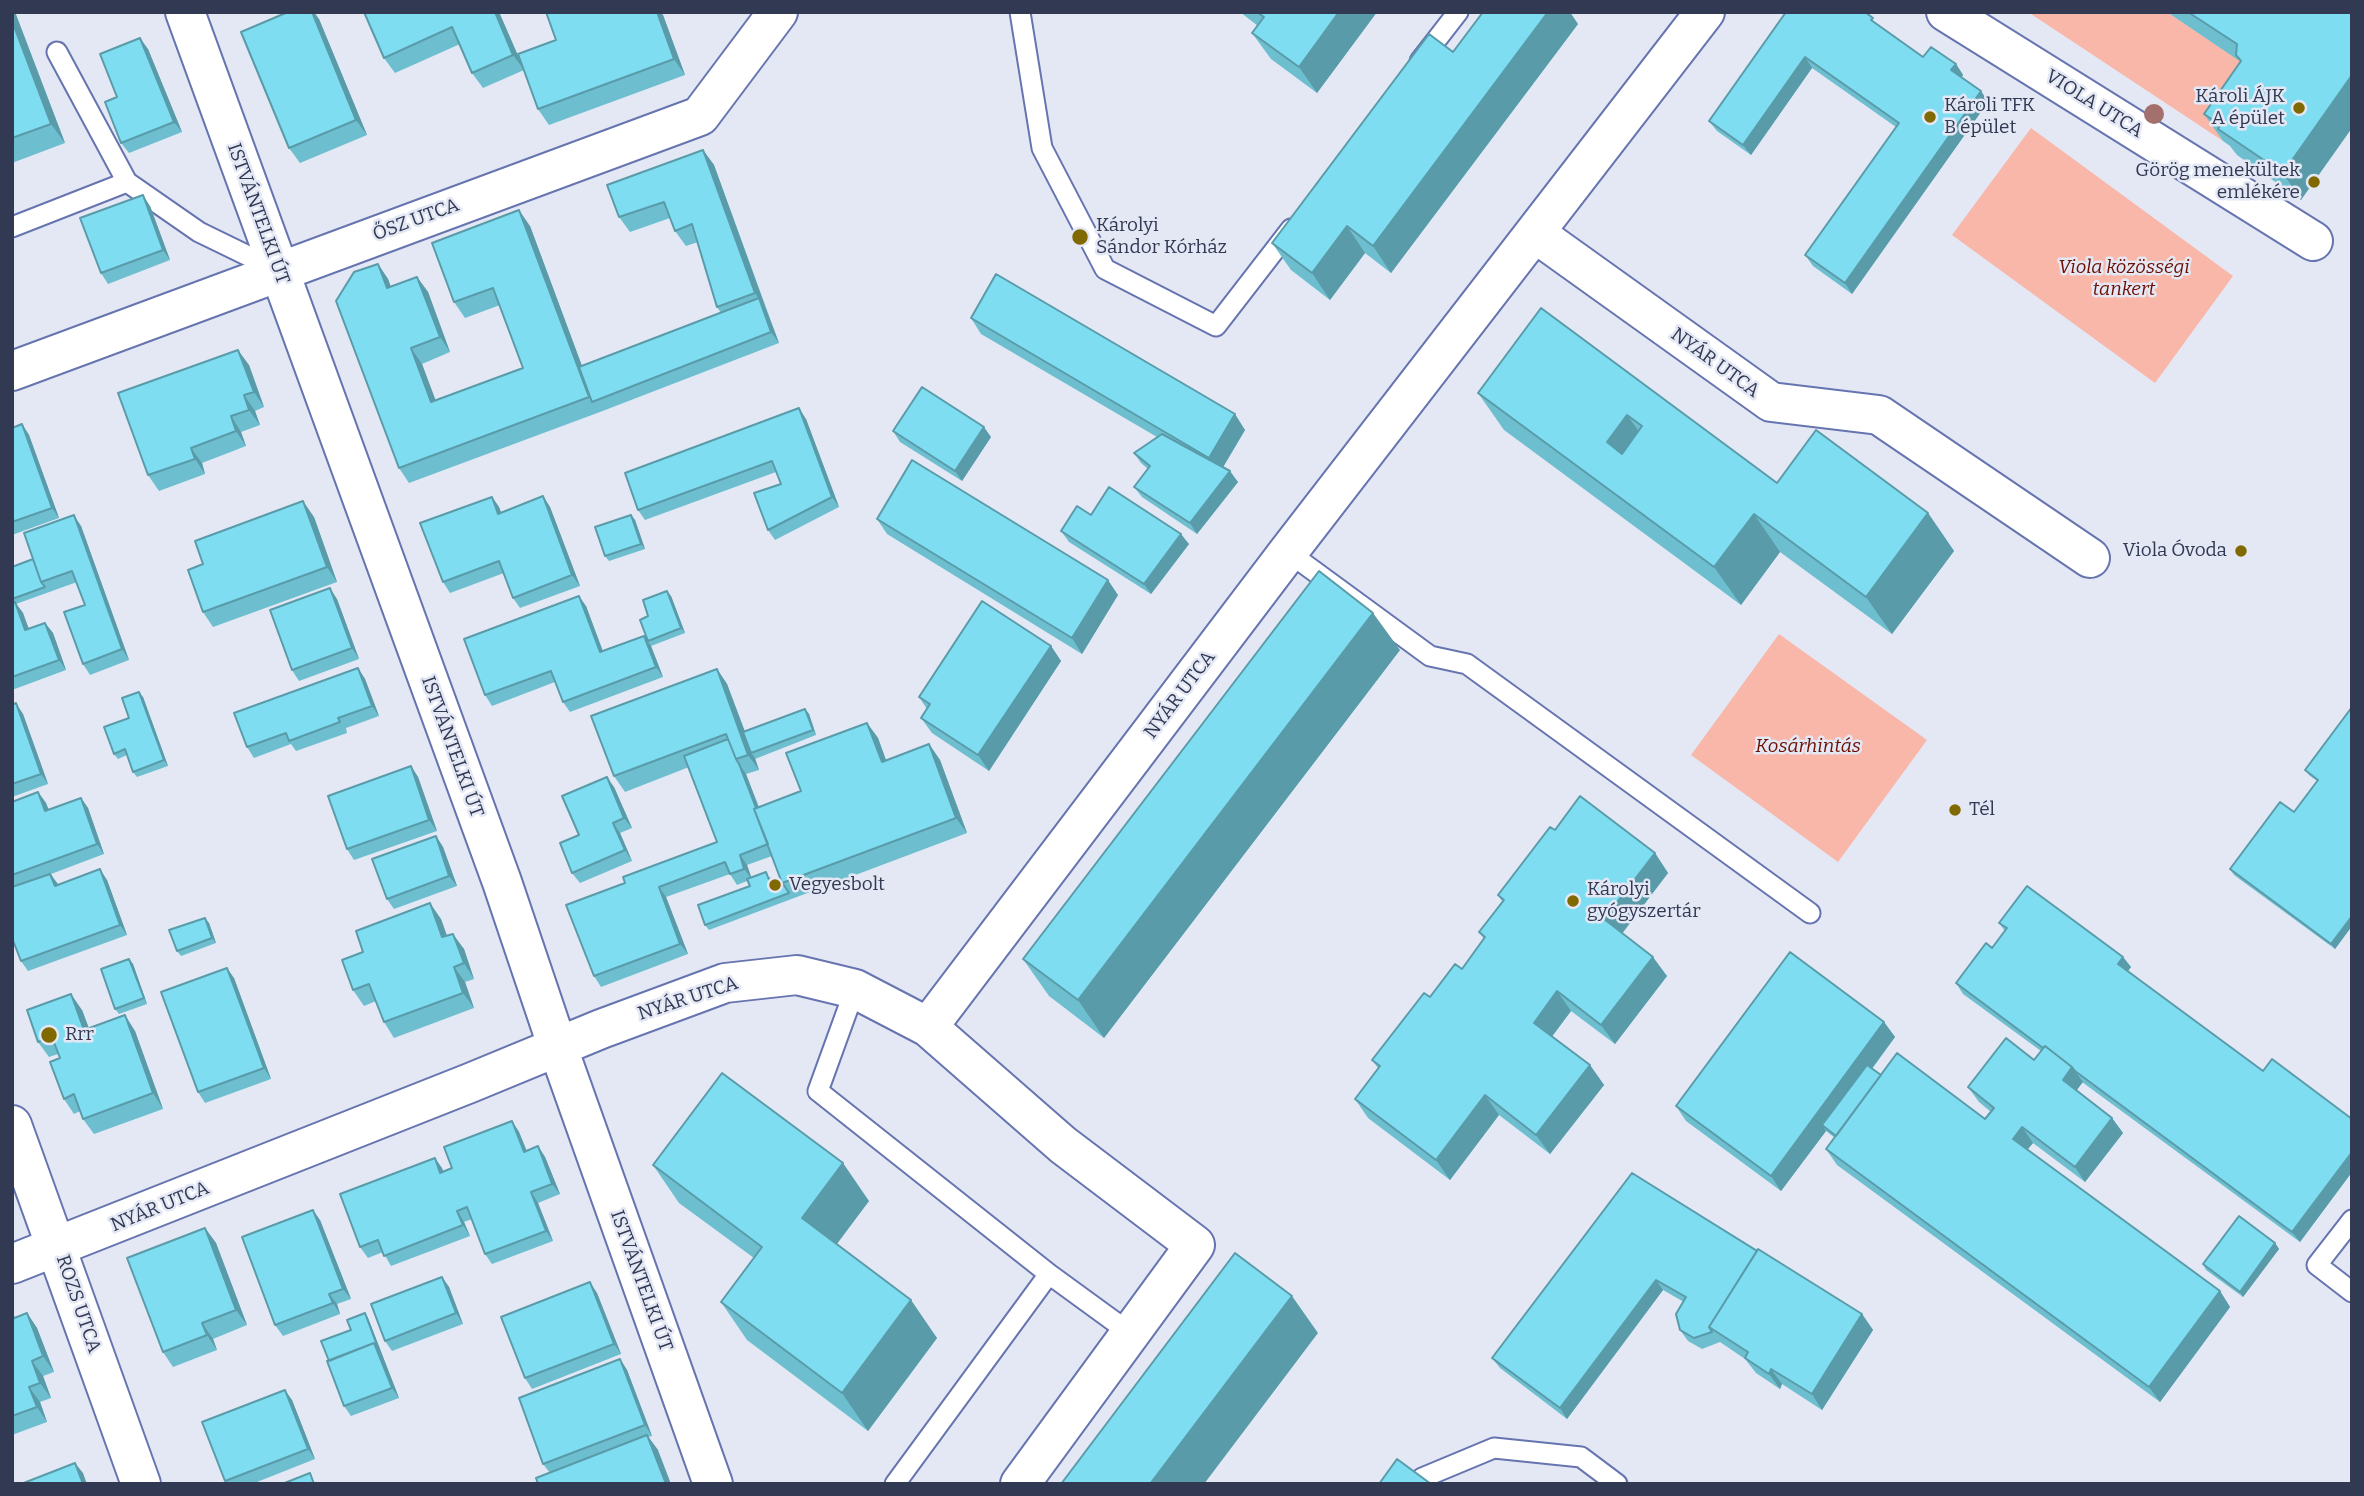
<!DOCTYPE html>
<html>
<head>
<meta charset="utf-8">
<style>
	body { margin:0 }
	#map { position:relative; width:2364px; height:1496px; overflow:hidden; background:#e4e8f5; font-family:Bitter,serif }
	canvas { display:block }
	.frame { position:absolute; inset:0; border:14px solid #323953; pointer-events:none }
</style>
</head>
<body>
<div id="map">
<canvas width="2364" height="1496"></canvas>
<div class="frame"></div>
</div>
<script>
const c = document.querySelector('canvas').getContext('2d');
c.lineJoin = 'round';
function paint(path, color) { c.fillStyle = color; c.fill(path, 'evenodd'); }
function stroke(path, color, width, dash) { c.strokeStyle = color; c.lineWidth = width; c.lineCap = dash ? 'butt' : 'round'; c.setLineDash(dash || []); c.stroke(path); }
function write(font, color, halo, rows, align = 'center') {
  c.font = font + ' Bitter,serif'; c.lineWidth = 5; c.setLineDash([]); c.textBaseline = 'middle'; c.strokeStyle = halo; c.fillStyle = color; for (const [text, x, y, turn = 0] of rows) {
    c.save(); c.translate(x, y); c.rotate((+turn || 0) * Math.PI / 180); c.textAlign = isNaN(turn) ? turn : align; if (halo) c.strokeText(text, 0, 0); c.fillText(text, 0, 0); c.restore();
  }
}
const green = new Path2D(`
	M2028,12H2167L2255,71L2260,87L2223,141Z
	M2031,128L2233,276L2155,383L1952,235Z
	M1779,634L1927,740L1838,862L1691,755Z`);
const lane = new Path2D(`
	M1020,12L1042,148L1105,269L1216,326L1291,229
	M57,52L127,182L199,232L277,270
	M1420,61L1458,12
	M12,227L127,182
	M1288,552L1430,656L1467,664L1810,913
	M855,989L818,1091L1049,1274L895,1484
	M2352,1220L2317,1265L2352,1292
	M1049,1274L1130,1333
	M1418,1484L1422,1478L1494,1448L1581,1457L1617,1484`);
const street = new Path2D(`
	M185,12L502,882L558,1048L713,1484
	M1946,12L2313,241
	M1535,233L1771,402L1879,415L2090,558
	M12,371L700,116L778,12
	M928,1027L1063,1145L1195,1245L1020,1484
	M12,1125L141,1484
	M12,1264L470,1083L601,1029L725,983L797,975L855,989L928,1027L1288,552L1705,12`);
const trees = [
	[2154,114]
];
const wall = new Path2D(`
	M12,12H15L65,143L12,163Z
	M364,12H499L521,62L663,15L685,75L549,125L538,109L524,70L483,88L472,73L460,44L395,73L384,58Z
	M1240,12H1377L1317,93L1271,59L1252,33L1258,26Z
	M1786,12L1878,25L1923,57L1956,64L1963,75L1961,77L1981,91L1988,102L1852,294L1813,266L1805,255L1896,127L1812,68L1751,155L1717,131L1709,121Z
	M2167,12H2352L2301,200L2237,155L2230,146L2223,141L2204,114L2241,62Z
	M319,19L367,135L300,163L289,148Z
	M1578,24L1391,273L1365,253L1330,300L1291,270L1272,243L1453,52Z
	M148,49L182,132L129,153L121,143L117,97Z
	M703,150L714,165L779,343L600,412L409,483L399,468L378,264L388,279L391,287L417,277L428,292L450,352L422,364L435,401L523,368L500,305L465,318L454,302L530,226L582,366L721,313L717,307L698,242L686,246L675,231L670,218L630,232L619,217Z
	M150,206L170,260L108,284L101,273Z
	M1541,308L1777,483L1928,513L1954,551L1892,634L1780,552L1741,605L1504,430L1478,393Z
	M971,318L1245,430L1223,467L1238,482L1197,534L1142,497L1134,487L1148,469L1141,463L1134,453L1157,437L981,334Z
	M249,365L264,407L255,411L260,425L241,432L246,446L202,463L205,474L159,491L148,475Z
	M806,419L839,507L775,540L768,530L781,484L776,472L645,520L638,510Z
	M22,424L29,435L59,518L12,535V428Z
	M893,431L991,437L962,481L900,442Z
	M543,496L550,507L580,586L520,608L513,598L504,573L450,593L443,582L492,497L499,507L501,512Z
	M631,515L635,520L645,549L609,561L605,556Z
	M1091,515L1189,544L1151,594L1069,542L1061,531Z
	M314,517L337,582L213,627L203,612V564Z
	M877,519L1118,595L1082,654L887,534Z
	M81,526L129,660L90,675L83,664L85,605L77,582L16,604L23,613L28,629L45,623L53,633L66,670L12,690V567L33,559Z
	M671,596L685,633L651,646L663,677L570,712L563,702L555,682L492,706L485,695L586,606L603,651L644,636L648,641V616Z
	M337,599L359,659L299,681L292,670Z
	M1051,646L1061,661L989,771L932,733L921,718L927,709L919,697Z
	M1400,650L1104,1038L1049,996L1023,959Z
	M358,668L365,679L379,716L346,728L347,733L296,751L291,744L254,758L247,747Z
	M717,669L727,684L745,732L805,709L809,714L816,735L755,759L759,770L746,774L759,807L801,791L867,723L878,738L886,760L929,744L940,760L967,833L709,930L705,925L750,886L747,881L737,885L730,874L666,897L688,954L601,987L594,976L625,883L717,842L689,767L625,792L614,776ZM772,856L781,881L772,884L770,877H751L747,865Z
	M143,697L168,766L137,777L133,772L127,755L118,759L114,754L129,718Z
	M12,705L23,714L48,784L12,797Z
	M2352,707V926L2335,949L2234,875L2230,869L2294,812L2317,781L2309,775L2305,770Z
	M411,766L418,777L437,831L354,860L347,849Z
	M614,787L632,828L620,833L632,861L580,883L572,873L579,835Z
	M38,792L46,803L49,810L81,798L88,808L104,854L51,874L58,885L107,880L127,935L28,971L21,961L12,938V802Z
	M1555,830L1655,853L1668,873L1622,933L1667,976L1615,1044L1571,1011L1552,1036L1590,1065L1604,1085L1550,1154L1499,1115L1450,1180L1368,1118L1355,1099L1378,1068L1372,1060L1430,997L1462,969L1484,939L1479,932L1502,901L1498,895Z
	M436,836L443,847L457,886L394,909L387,899Z
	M441,919L447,936L464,949L474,979L465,982L474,1008L394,1038L384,1022L376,1001L364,1006L353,990L363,952Z
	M209,923L216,943L181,956L177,951Z
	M1999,923L2123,957L2131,967L2127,971L2263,1071L2352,1119V1172L2300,1242L2082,1082L2077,1090L2112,1118L2123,1133L2085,1182L2033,1143L2027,1150L2220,1291L2230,1307L2160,1402L1837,1165L1826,1149L1835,1138L1826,1131L1781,1191L1686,1121L1676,1106L1884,1022L1895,1037L1872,1069L1881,1075L1985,1119L1991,1112L1979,1102L1968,1087L2034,1060L2041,1051L1963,994L1956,983L1992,948L2005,931Z
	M129,959L133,964L147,1004L119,1014L115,1009Z
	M234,978L271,1079L205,1103L198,1092Z
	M82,1010L89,1028L135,1031L163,1109L94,1134L83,1119L80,1111L74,1114L64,1099L60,1058L58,1054L49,1057L38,1042Z
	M512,1121L519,1132L527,1151L538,1146L545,1157L560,1194L538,1203L553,1241L492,1264L485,1254L472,1219L464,1222L470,1236L391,1266L383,1252L368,1258L360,1247L442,1168L443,1172L452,1168Z
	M653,1165L869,1201L836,1244L937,1338L868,1431L747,1340L721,1302L754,1258L679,1203Z
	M1632,1173L1862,1314L1873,1330L1822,1410L1782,1384L1780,1389L1756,1373L1745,1359L1720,1342L1702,1349L1688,1341L1680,1330L1684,1302L1663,1290L1567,1419L1500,1368L1492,1358Z
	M320,1220L351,1299L337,1304L340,1314L283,1336L275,1325Z
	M205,1228L216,1243L247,1325L213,1339L217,1350L173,1367L163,1352Z
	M2275,1243L2279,1249L2243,1297L2206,1270L2203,1264Z
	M442,1277L449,1287L463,1324L392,1351L385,1341Z
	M597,1293L621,1354L532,1389L525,1378Z
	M12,1312L15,1317L27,1313L37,1328L54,1372L43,1376L51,1398L40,1402L47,1422L12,1435Z
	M365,1313L368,1318L399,1398L351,1416L344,1406L329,1360Z
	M620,1359L627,1370L652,1436L648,1437L658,1450L550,1473L543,1464Z
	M292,1400L315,1459L252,1484H227L225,1481Z`);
const shadedWall = new Path2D(`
	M12,12H15L65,143L51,124L12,21Z
	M312,12H314L319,19L367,135L356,120Z
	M495,12H499L524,70L513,55Z
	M657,12H661L663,15L685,75L674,59Z
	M1339,12H1377L1317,93L1299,67Z
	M1548,12H1570L1578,24L1391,273L1373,246Z
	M140,38L148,49L182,132L174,122Z
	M1805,57L1812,68L1751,155L1743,145Z
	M1956,64L1963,75L1959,81L1951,70Z
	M2352,75V128L2301,200L2283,173Z
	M1981,91L1988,102L1852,294L1845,283Z
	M703,150L714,165L766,309L755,293Z
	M143,195L150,206L170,260L163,250Z
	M519,210L530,226L595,401L592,402L589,397Z
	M1347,226L1365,253L1330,300L1312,273Z
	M378,264L388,279L397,304L387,288Z
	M417,277L428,292L450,352L440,337Z
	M759,298L766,309L779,343L771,332Z
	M411,348L422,364L442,417L431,402Z
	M238,350L249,365L264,407L254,392Z
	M244,395L255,411L260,425L249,410Z
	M799,408L806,419L839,507L832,497Z
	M1235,414L1245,430L1219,474L1209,458Z
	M1627,415L1654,452L1633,480L1607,442Z
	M231,416L241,432L246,446L236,431Z
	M22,424L29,435L59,518L52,508Z
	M984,427L991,437L962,481L955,471Z
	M191,448L202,463L205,474L195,459Z
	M1230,471L1238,482L1197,534L1190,523Z
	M543,496L550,507L580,586L572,575Z
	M492,497L499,507L505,524L498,514Z
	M303,501L314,517L337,582L327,567Z
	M1928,513L1954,551L1892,634L1866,597Z
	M1754,514L1780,552L1741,605L1714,567Z
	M74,515L81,526L129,660L122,649Z
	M631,515L635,520L645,549L641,544Z
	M1181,534L1189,544L1151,594L1144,584Z
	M1108,580L1118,595L1082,654L1072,638Z
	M330,588L337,599L359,659L352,648Z
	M667,591L671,596L685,633L681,628Z
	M579,596L586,606L607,663L600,652Z
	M15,602L23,613L33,640L25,630Z
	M1373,613L1400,650L1104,1038L1078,1000Z
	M45,623L53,633L66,670L59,660Z
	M644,636L651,646L663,677L656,667Z
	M1051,646L1061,661L989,771L978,755Z
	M358,668L365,679L379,716L372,706Z
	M717,669L727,684L753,753H751L755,758L759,770L748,755Z
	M139,692L143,697L168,766L164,760Z
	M16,703L23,714L48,784L41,774Z
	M805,709L809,714L816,735L813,730Z
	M867,723L878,738L892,777L882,762Z
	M929,744L940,760L967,833L956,818Z
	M739,764L746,774L776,854L769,844Z
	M411,766L418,777L437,831L429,820Z
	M607,777L614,787L632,828L624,818Z
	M38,792L46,803L53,822L45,811Z
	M81,798L88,808L104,854L97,844Z
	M613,823L620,833L632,861L625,850Z
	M436,836L443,847L457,886L449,876Z
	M1655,853L1668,873L1618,939L1604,919Z
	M740,855L747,865L752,879L744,869Z
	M100,869L107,880L127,935L120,925Z
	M50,874L58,884L62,896L55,886Z
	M659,887L666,897L688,954L680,944Z
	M430,903L441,919L453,953L442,937Z
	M2352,916V926L2335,949L2331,944Z
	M205,918L209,923L216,943L212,938Z
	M453,934L464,949L474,979L464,963Z
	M1653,957L1667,976L1615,1044L1601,1025Z
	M2123,957L2131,967L2125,975L2118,964Z
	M129,959L133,964L147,1004L144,998Z
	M454,967L465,982L474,1008L463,993Z
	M227,968L234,978L271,1079L264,1068Z
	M1557,991L1571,1011L1548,1042L1534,1023Z
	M71,994L82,1010L95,1045L84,1030Z
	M125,1015L135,1031L163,1109L153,1093Z
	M1884,1022L1895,1037L1827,1129L1822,1125L1826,1131L1781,1191L1771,1176Z
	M1590,1065L1604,1085L1550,1154L1536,1135Z
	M2072,1067L2083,1082L2073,1095L2063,1080Z
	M1485,1095L1499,1115L1450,1180L1436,1160Z
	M2112,1118L2123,1133L2085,1182L2075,1167Z
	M512,1121L519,1132L531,1162L524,1152Z
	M2022,1127L2033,1143L2023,1155L2013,1139Z
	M538,1146L545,1157L560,1194L552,1184Z
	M2352,1152V1172L2300,1242L2292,1232Z
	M435,1158L442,1168L447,1183L440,1173Z
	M843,1163L869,1201L828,1256L802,1218Z
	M531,1192L538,1203L553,1241L546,1231Z
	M313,1210L320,1220L351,1299L343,1289Z
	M457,1211L464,1222L470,1236L463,1225Z
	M205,1228L216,1243L247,1325L236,1310Z
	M2275,1243L2279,1249L2243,1297L2240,1292Z
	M442,1277L449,1287L463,1324L456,1313Z
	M1656,1280L1663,1290L1567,1419L1560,1408Z
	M590,1282L597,1293L621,1354L614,1344Z
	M2220,1291L2230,1307L2160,1402L2149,1387Z
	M329,1294L337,1304L340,1314L333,1303Z
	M1292,1296L1318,1333L1204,1484H1150Z
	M911,1300L937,1338L868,1431L842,1393Z
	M27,1313L37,1328L54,1372L43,1356Z
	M365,1313L368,1318L399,1398L392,1388L374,1343Z
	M1862,1314L1873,1330L1822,1410L1812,1394Z
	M202,1323L213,1339L217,1350L207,1335Z
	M620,1359L627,1370L652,1436L645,1425Z
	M32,1361L43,1376L51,1398L40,1383Z
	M1771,1369L1782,1384L1780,1389L1769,1374Z
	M29,1387L40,1402L47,1422L37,1407Z
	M285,1390L292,1400L315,1459L308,1449Z
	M647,1435L658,1450L671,1484H666Z
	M75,1463L83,1473L87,1484H83Z`);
const building = new Path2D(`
	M288,12H312L356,120L289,148L241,32Z
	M364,12H495L513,55L472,73L452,27L384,58Z
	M546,12H657L674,59L538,109L518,54L556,40Z
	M1257,12H1339L1299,67L1252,33L1264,17Z
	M1483,12H1548L1373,246L1347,226L1312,273L1272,243L1429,34L1453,52Z
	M1786,12H1865L1873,18L1871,20L1923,57L1931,47L1956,64L1951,70L1981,91L1845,283L1805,255L1899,123L1805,57L1743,145L1709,121Z
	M2188,12H2352V75L2283,173L2218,129L2220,125L2204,114L2241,61L2236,55L2237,44Z
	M12,21L51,124L12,138Z
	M140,38L174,122L121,143L105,102L117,97L100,54Z
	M703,150L755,293L717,307L692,224L675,231L664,202L619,217L607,185Z
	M143,195L163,250L101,273L80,218Z
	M519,210L589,397L399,468L336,301L354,272L378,264L387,288L417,277L440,337L411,348L431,402L523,368L493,288L454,302L432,243Z
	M996,274L1235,414L1209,458L971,318Z
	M759,298L771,332L592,402L579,367Z
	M1541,308L1777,483L1816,430L1928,513L1866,597L1754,514L1714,567L1478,393ZM1627,415L1642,426L1622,454L1607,442Z
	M238,350L254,392L244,395L249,410L231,416L236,431L191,448L195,459L148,475L118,393Z
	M922,387L984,427L955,471L893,431Z
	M799,408L832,497L768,530L754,493L781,484L772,461L638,510L625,473Z
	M22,424L52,508L12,522V428Z
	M1162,434L1230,471L1190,523L1134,487L1150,466L1134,453Z
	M912,460L1108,580L1072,638L877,519Z
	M1109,487L1181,534L1144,584L1061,531L1077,506L1091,515Z
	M543,496L572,575L513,598L499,561L443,582L420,523L492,497L498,514Z
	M303,501L327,567L203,612L188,570L203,564L195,541Z
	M74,515L122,649L83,664L64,612L85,605L72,571L41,582L24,533Z
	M631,515L641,544L605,556L595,527Z
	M33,559L41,582L45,587L12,599V567Z
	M1319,571L1373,613L1078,1000L1023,959Z
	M330,588L352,648L292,670L270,610Z
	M667,591L681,628L648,641L640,620L648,616L643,600Z
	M579,596L600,652L644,636L656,667L563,702L551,671L485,695L464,639Z
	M982,601L1051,646L978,755L921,718L930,704L919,697Z
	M15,602L25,630L45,623L59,660L12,677V604Z
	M358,668L372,706L338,718L340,722L289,741L286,733L247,747L234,713Z
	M717,669L748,755L736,759L726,734L614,776L591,716Z
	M139,692L164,760L133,772L125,749L114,754L104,727L129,718L122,698Z
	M16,703L41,774L12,784V705Z
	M2352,707V916L2331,944L2230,869L2280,802L2294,812L2318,780L2305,770Z
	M805,709L813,730L751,753L743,732Z
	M867,723L882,762L929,744L956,818L782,883L754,809L801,791L786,753Z
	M728,739L736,759L739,764L756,808L754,809L768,844L740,855L744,869L730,874L725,862L659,887L680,944L594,976L566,905L625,883L623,877L717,842L684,756Z
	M411,766L429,820L347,849L328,796Z
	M607,777L624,818L613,823L625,850L572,873L560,843L579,835L562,796Z
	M38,792L45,811L81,798L97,844L12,875V802Z
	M1580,796L1655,853L1604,919L1653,957L1601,1025L1557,991L1534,1023L1590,1065L1536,1135L1485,1095L1436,1160L1355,1099L1380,1066L1372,1060L1424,993L1430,997L1455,964L1462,969L1485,937L1479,932L1504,900L1498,895L1550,827L1555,830Z
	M436,836L449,876L387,899L372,859Z
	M100,869L120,925L21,961L12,938V887L50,874L55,886Z
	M766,872L771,885L781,881L789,893L705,925L698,905L750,886L747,879Z
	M2027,886L2123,957L2118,964L2263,1071L2272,1059L2352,1119V1152L2292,1232L2075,1071L2072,1067L2045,1046L2043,1048L1956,983L1986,943L1992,948L2007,928L1999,923Z
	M430,903L442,937L453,934L464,963L454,967L463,993L384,1022L369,984L353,990L342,960L363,952L356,931Z
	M205,918L212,938L177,951L169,930Z
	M1790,952L1884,1022L1771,1176L1676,1106Z
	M129,959L144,998L115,1009L101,969Z
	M227,968L264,1068L198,1092L161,992Z
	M71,994L84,1030L125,1015L153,1093L83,1119L74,1094L64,1099L50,1062L60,1058L52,1037L38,1042L27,1010Z
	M2006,1038L2034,1060L2045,1046L2072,1067L2063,1080L2112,1118L2075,1167L2022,1127L2013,1139L2220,1291L2149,1387L1826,1149L1897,1053L1985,1119L1994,1108L1968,1087Z
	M1867,1065L1881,1075L1836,1136L1822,1125Z
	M722,1073L843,1163L802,1218L911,1300L842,1393L721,1302L762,1247L653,1165Z
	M512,1121L524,1152L538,1146L552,1184L531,1192L546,1231L485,1254L467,1207L457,1211L463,1225L384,1256L378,1240L360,1247L340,1194L435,1158L440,1173L452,1168L444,1147Z
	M1632,1173L1757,1251L1709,1327L1712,1332L1694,1338L1680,1330L1676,1314L1686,1297L1656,1280L1560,1408L1492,1358Z
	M313,1210L343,1289L329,1294L333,1303L275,1325L242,1237Z
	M2239,1216L2275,1243L2240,1292L2203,1264Z
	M205,1228L236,1310L202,1323L207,1335L163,1352L127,1258Z
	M1758,1249L1862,1314L1812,1394L1771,1369L1769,1374L1745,1358L1748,1352L1709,1327Z
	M1235,1253L1292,1296L1150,1484H1061Z
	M442,1277L456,1313L385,1341L371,1304Z
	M590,1282L614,1344L525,1378L501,1317Z
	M27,1313L43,1356L32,1361L40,1383L29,1387L37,1407L12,1416V1319Z
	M365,1313L378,1348L374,1343L329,1361L321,1341L351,1330L347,1320Z
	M374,1343L392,1388L344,1406L327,1361Z
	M620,1359L645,1425L543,1464L519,1398Z
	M285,1390L308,1449L225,1481L202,1422Z
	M647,1435L666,1484H538L536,1478Z
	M1397,1459L1431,1484H1379Z
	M75,1463L83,1484H21Z
	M310,1473L314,1484H282Z`);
const markers = [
	[2299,108,7,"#816901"],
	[1930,117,7,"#816901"],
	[2314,182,7,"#816901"],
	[1080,237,9,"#816901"],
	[2241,551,7,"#816901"],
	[1955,810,7,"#816901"],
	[775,885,7,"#816901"],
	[1573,901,7,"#816901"],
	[49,1035,9,"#816901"]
];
const poiNames = [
	["Károli ÁJK",2285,97,"right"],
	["A épület",2285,119,"right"],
	["Károli TFK",1944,106],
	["B épület",1944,128],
	["Görög menekültek",2300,171,"right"],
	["emlékére",2300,193,"right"],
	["Károlyi",1096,226],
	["Sándor Kórház",1096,248],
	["Viola Óvoda",2227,551,"right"],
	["Tél",1969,810],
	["Vegyesbolt",789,885],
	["Károlyi",1587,890],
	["gyógyszertár",1587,912],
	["Rrr",65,1035]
];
const streetNames = [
	["VIOLA UTCA",2094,104,32],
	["ISTVÁNTELKI ÚT",258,214,70],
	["ŐSZ UTCA",416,220,-20],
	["NYÁR UTCA",1715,363,36],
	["NYÁR UTCA",1180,695,-53],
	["ISTVÁNTELKI ÚT",452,747,70],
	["NYÁR UTCA",688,999,-18],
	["NYÁR UTCA",160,1207,-22],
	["ISTVÁNTELKI ÚT",641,1281,70],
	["ROZS UTCA",78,1304,71]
];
const parkNames = [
	["Viola közösségi",2124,268],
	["tankert",2124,290],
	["Kosárhintás",1808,747]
];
paint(green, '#f8b7a8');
stroke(lane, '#6674af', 23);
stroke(street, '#6674af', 42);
stroke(lane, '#fff', 19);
stroke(street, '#fff', 38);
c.fillStyle = '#a3706e';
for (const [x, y] of trees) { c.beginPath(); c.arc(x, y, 10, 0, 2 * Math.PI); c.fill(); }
paint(wall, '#6dbecf');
paint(shadedWall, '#599ba9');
paint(building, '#7fddf1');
stroke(building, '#599ba9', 2);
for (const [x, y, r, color] of markers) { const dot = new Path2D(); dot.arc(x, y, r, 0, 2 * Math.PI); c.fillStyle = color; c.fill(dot); stroke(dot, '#e4e8f5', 2.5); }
write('19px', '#323953', '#e4e8f5', poiNames, 'left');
write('19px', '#323953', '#e4e8f5', streetNames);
write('italic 19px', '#6d0e00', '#e4e8f5', parkNames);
</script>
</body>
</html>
